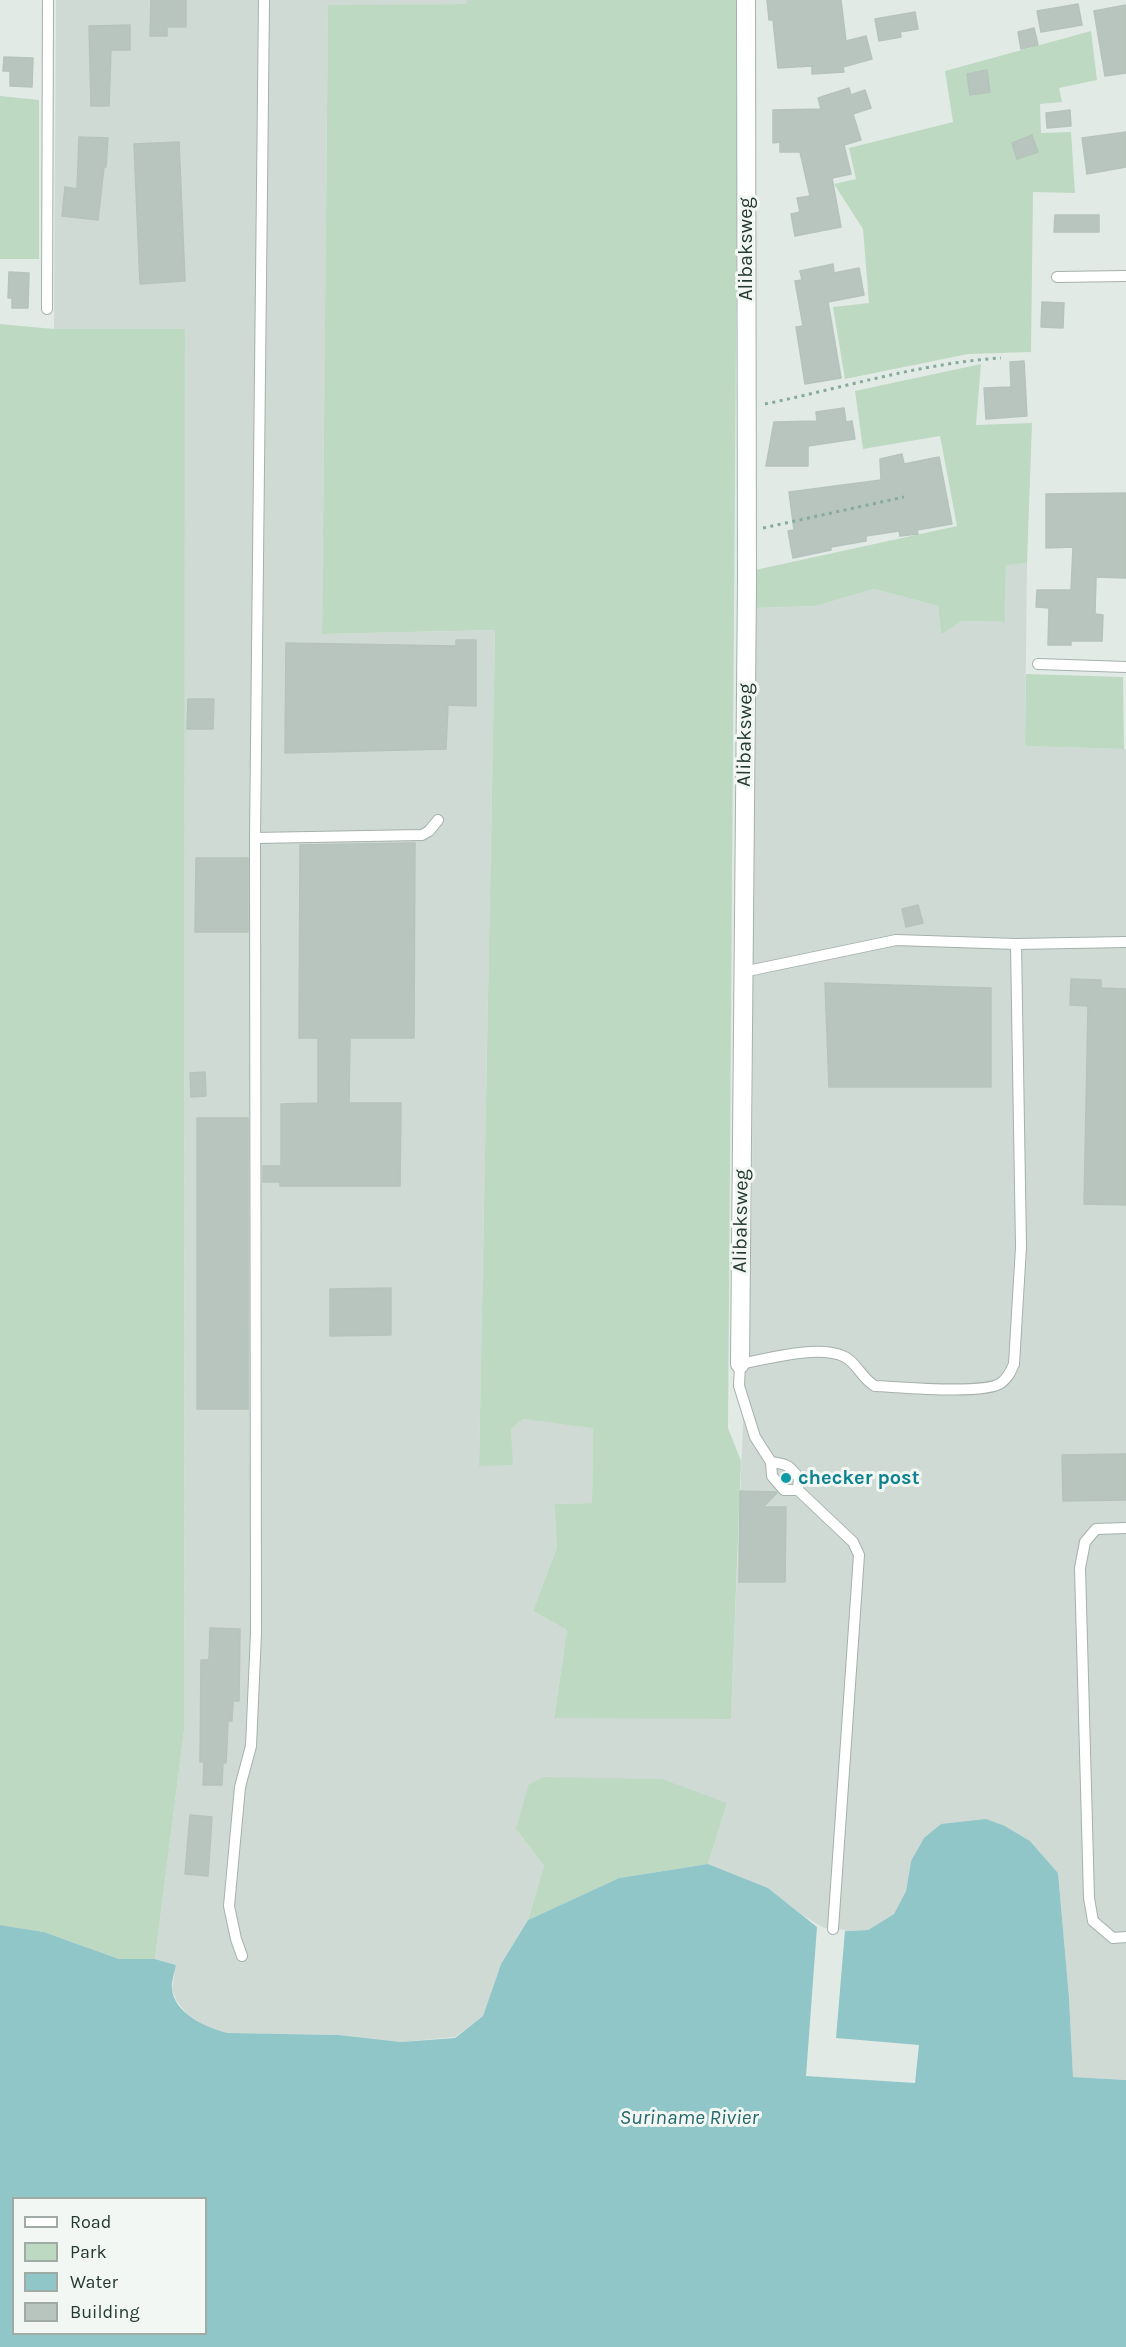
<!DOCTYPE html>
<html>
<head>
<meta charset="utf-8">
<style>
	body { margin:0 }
	#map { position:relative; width:1126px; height:2347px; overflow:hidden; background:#e2eae6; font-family:Karla,sans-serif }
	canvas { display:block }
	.legend { position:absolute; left:12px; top:2197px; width:195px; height:138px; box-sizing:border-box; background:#f2f7f4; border:2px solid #a0aba6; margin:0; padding:8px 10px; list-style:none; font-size:18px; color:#243931 }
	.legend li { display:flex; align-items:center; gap:12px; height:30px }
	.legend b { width:30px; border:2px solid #a0aba6 }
</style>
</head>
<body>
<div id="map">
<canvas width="1126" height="2347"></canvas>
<ul class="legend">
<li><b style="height:8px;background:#fff"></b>Road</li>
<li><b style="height:16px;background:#bed9c2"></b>Park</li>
<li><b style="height:16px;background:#91c6c9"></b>Water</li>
<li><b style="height:16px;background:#b8c5be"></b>Building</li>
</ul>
</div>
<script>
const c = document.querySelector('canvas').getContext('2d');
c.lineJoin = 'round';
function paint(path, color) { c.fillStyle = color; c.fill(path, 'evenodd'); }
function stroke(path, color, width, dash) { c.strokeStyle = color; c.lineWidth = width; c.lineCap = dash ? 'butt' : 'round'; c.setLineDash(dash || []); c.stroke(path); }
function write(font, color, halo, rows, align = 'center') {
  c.font = font + ' Karla,sans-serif'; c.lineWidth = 6; c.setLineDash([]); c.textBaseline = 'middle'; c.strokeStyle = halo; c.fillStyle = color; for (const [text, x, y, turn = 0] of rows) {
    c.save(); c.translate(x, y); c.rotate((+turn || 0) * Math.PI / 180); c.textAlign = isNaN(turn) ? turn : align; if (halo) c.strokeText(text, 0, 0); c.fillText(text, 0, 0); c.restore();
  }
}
const built = new Path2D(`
	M56,0H467L466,4L328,6L322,634L495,630L479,1465L511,1429L523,1419L593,1427L592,1503L554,1504L557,1547L533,1611L567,1630L554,1717L731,1718L752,1204L754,608L816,606L874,589L938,606L941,635L962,621L1005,622L1006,564L1027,563L1025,746L1126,749V2080L1073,2077L1069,1997L1058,1873L1030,1841L1005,1826L924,1838L911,1861L906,1891L894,1914L868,1930L830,1932L801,1914L768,1888L708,1864L727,1803L516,1829L544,1866L528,1920L501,1964L483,2016L455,2037L401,2042L339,2035L228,2033L210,2029L187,2014L176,2000L172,1989L176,1965L155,1959L184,1731L185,330L54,329Z`);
const green = new Path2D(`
	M467,0H736L737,207L728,1428L741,1461L731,1719L554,1718L567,1630L533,1611L557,1547L554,1504L592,1503L593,1428L523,1419L511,1429L513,1465L479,1466L495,630L322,634L328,5L466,4Z
	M1091,31L1097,80L1059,88L1062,102L1040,104L1041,133L1071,132L1075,193L1033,192L1031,352L968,354L845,379L833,307L869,303L863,229L834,184L856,179L849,148L953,122L945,71Z
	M0,96L39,100V259H0Z
	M0,324L54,329H185L184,1731L155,1959H119L44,1932L0,1925Z
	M981,364L976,425L1032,423L1027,563L1006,565L1005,622L962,621L941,635L938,606L874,589L816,606L754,608L755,570L957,526L940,436L863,449L855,391Z
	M1026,674L1123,677L1124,749L1025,746Z
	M545,1777L662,1779L727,1803L708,1864L619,1878L528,1920L544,1866L516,1829L529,1784Z`);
const water = new Path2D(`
	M986,1819L1005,1826L1030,1841L1058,1873L1069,1997L1073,2077L1126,2080V2347H0V1925L44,1932L119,1959H155L176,1965C175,1972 171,1981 172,1988C173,2013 207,2028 228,2033L339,2035L401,2042L455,2038L483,2016L501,1964L528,1920L619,1878L708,1864L768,1888L817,1927L830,1932L868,1930L894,1914L906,1891L911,1861L924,1838L941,1824ZM14,2198H206V2334H14Z`);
const pier = new Path2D(`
	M817,1927L845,1930L836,2038L919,2045L915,2083L806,2076Z`);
const building = new Path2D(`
	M151,0H186V27H167V36H150Z
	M767,0H841L846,41L866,36L872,59L843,67L844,72L812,74V66L778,68L773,20H769Z
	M1078,4L1082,25L1041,32L1037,11Z
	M1126,5V73L1105,76L1094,11Z
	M915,12L918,29L900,32L901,37L879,41L875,19Z
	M130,25V50H111L109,106H91L89,26Z
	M1034,28L1038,45L1021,49L1018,32Z
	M4,57L33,58L32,87L10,86V71H3Z
	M987,70L990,92L970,95L967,74Z
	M849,88L851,95L865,90L871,108L853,114L861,140L844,145L851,174L832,178L841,227L795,236L791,214L800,212L797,198L810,196L800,152H780V142L773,143V110L821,109L818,98Z
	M1070,110L1071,126L1047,128L1046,113Z
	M1126,132V167L1087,174L1082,138Z
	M1032,135L1038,152L1017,159L1012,143Z
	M79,137L108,138L106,167H104L98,220L62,216L65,187L77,189Z
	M179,142L185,281L140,284L134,144Z
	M1055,215H1099V232H1054Z
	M833,264L834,273L859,268L864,295L828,302L841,378L805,384L796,327L803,326L795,281L802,280L800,271Z
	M9,272L29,273L28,308H12V298H8Z
	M1042,302L1064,303L1063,328L1041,327Z
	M1024,361L1027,416L986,419L984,388L1011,387L1010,362Z
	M844,408L846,422L852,421L855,439L808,446V466H766L774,422L817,421L816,412Z
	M902,454L904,464L939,457L952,524L917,530L918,534L900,536L899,531L866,536V541L831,547V550L793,558L788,531L794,530L789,492L881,480L880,459Z
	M1126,493V578L1096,577L1095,614L1103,615L1102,641H1071V645H1048L1049,608L1036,607L1037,590H1071L1073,547L1046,548V494Z
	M456,640H476V706L448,705L446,749L285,753L286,643L456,646Z
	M188,699H214L213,729H187Z
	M415,843L414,1038H350L349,1103H401L400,1186H280V1182H263V1166H281V1104L318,1103V1038H299L300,845Z
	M196,858H248V932H195Z
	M918,905L923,923L906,927L902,909Z
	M1071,979L1101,980V988L1126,989V1205L1084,1204L1088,1006L1070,1005Z
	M825,983L991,988V1087H829Z
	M205,1072L206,1096L191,1097L190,1073Z
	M197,1118H248V1409H197Z
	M391,1288V1335L330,1336V1289Z
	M1126,1454V1500L1063,1501L1062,1455Z
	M740,1491L776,1492L777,1493L763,1507H786L785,1582H739Z
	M210,1628L240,1629L239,1701H233L232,1721H228L226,1763H223L222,1785H203L204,1762H200L201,1660H209Z
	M190,1815L212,1817L208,1876L185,1874Z`);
const path = new Path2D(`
	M765,404C843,388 921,363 1001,358
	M763,528L904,497`);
const service = new Path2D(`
	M1057,277L1126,276
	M47,309L48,0
	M1038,664L1126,667
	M255,838L422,835L429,831L438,820
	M743,972L896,940L1016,944L1126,942
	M771,1462C787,1464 789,1465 799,1478L798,1490
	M1126,1528L1096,1529L1085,1542L1080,1568L1089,1898L1093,1921L1113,1938L1126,1937
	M833,1929L859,1555L853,1542L798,1490H784L772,1476L771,1462L755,1437L739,1386L740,1364C768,1359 819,1344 845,1357C857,1363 862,1379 875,1386C899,1387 984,1395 1001,1383C1008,1378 1011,1371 1014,1364L1021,1247L1016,944
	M242,1956L236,1939L229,1906L240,1787L251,1746L256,1633L255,838L264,0`);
const minor = new Path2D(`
	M740,1364L747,582L746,0`);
const markers = [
	[786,1478,6,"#0f9aa8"]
];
const streetNames = [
	["Alibaksweg",746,249,-90],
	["Alibaksweg",745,735,-89],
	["Alibaksweg",741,1221,-89]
];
const cultureNames = [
	["checker post",798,1478]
];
const waterNames = [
	["Suriname Rivier",689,2118]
];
paint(built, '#d0dad5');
paint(green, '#bed9c2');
paint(water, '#91c6c9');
paint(pier, '#e2eae6');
paint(building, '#b8c5be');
stroke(building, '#b5c3bc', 1.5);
stroke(service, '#a5b1ac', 12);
stroke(minor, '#a5b1ac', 20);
stroke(path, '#86aa9b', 3, [3, 4.5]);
stroke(service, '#fff', 10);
stroke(minor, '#fff', 18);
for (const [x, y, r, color] of markers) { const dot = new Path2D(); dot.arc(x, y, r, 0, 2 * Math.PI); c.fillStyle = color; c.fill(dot); stroke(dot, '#f2f7f4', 2); }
write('20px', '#243931', '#f2f7f4', streetNames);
write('bold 20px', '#0d838f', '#f2f7f4', cultureNames, 'left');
write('italic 21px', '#26696d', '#f2f7f4', waterNames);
</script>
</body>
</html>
